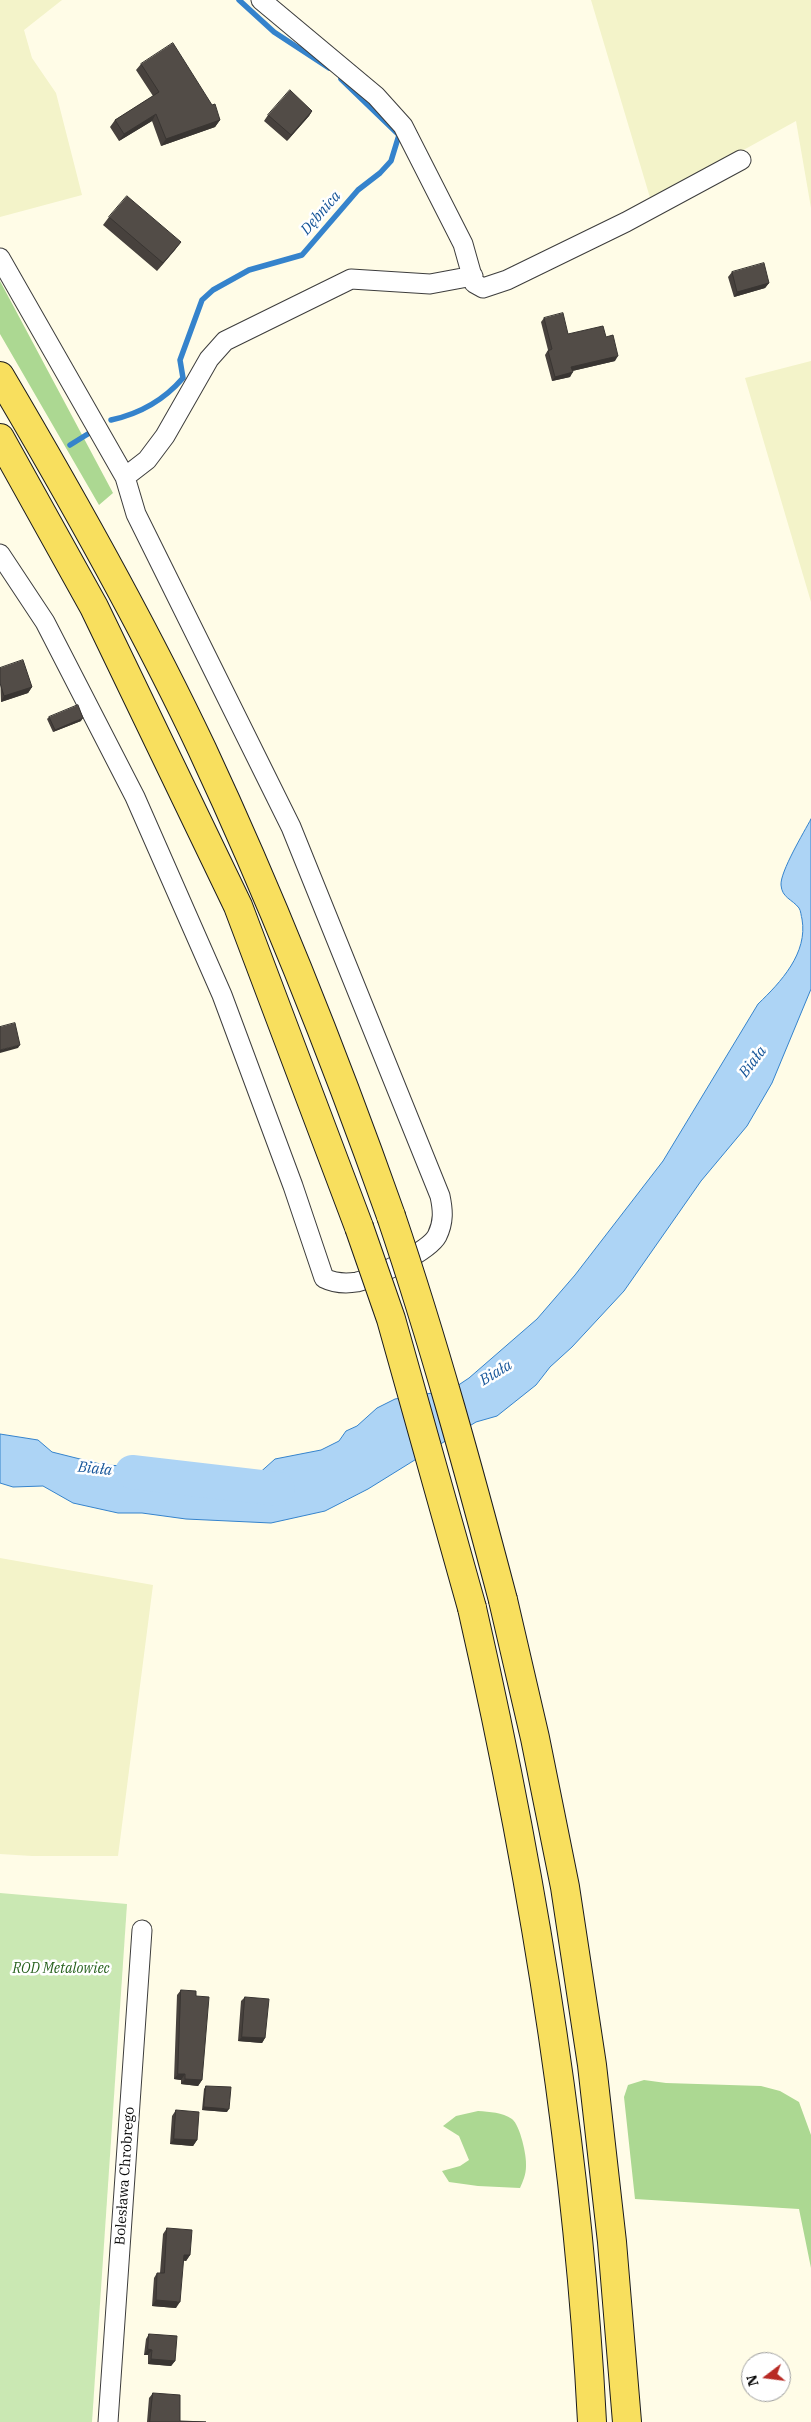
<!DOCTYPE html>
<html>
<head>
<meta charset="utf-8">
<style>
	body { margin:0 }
	#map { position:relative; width:811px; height:2422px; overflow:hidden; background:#fffce7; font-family:"IBM Plex Serif",serif }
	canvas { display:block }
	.north { position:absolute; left:741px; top:2352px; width:50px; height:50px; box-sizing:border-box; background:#fff; border:1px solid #9d9d9d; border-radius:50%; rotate:255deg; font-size:14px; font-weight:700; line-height:20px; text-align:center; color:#0a0a0a }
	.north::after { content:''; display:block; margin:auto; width:18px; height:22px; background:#b82a24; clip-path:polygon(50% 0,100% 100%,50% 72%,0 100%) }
</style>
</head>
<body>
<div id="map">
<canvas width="811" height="2422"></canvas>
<div class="north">N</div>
</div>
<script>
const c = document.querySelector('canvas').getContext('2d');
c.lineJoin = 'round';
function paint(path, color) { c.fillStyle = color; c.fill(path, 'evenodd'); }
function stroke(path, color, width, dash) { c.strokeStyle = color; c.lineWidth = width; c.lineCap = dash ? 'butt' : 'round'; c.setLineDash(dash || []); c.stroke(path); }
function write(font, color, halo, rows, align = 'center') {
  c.font = font + ' "IBM Plex Serif",serif'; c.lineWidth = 5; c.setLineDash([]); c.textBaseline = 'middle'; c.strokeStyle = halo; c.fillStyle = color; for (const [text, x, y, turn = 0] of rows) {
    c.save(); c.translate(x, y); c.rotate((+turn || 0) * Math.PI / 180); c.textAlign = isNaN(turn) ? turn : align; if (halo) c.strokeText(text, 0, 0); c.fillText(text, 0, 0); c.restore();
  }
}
const farmland = new Path2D(`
	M0,0H62L24,30L32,58L56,93L82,195L0,217Z
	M591,0H811V208L796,121L651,201Z
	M811,361V602L745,378Z
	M0,1558L153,1585L118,1856H32L0,1854Z`);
const green = new Path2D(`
	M0,1893L127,1904L92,2422H0Z`);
const forest = new Path2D(`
	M0,281L113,493L99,505L0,334Z
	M644,2080L666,2083L761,2086L780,2091L799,2102L811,2135V2268L799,2209L635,2199L624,2097L628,2085Z
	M478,2111C490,2112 502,2112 512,2119C520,2125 527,2156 526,2166C526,2175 523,2181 520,2188L478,2186L449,2182L442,2171L460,2166L469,2160L459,2136L443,2126L456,2116Z`);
const water = new Path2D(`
	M811,819V989L772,1083L747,1126L701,1181L624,1291L572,1347L550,1367L536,1385L497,1416L476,1422L368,1489L325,1511L271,1523L186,1519L142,1513H118L73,1503L43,1486L13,1487L0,1483V1434L38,1440L52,1452L104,1465L146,1467L170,1476L235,1484L256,1476L275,1459L321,1450L339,1441L346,1431L357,1426L377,1408L395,1399L451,1390L469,1378L537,1319L575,1275L663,1161L758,1004C781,982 808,953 802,919C801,916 801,911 799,908C792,899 782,898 781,885C780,872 804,832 811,819Z`);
const stream = new Path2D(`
	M239,0L274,32L329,68
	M111,420C139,414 164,400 183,378L180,360L202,300L213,290L249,270L302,255L358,190L380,173L391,161L399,135L341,79
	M70,445L91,432`);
const river = new Path2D(`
	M132,1472L278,1489`);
const minor = new Path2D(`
	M261,0L376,96L403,126L463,244L474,283L483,288L507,280L626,222L741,160
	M0,258L125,477L136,514L291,827L440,1196C443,1210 444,1222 437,1236C429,1251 374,1278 357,1282C345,1284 334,1283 324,1278L293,1186L222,995L135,797L45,622L0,554
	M125,477L147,460L165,436L209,359L225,341L351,279L430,284L473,276
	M108,2422L142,1930`);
const primary = new Path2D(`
	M0,376C72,498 142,622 202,749C273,901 335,1058 391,1216
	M0,438L94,607L238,906L359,1227
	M503,1600L535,1738L565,1887L592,2065L612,2242L627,2422
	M472,1608C533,1876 578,2147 592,2422`);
const primaryBridge = new Path2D(`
	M391,1216C434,1343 469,1471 503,1600
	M359,1227L391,1319L472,1608`);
const wall = new Path2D(`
	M141,64L220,120L215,127L161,146L152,121L119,141L110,127L115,120L153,96L136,70Z
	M312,111L309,116L287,141L264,121L268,115Z
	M109,217L181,242L157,271L103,225Z
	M732,272L769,283L765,288L734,297L728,277Z
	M544,318L568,334L606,337L615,361L572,371L570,377L552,381L545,355L548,350L541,322Z
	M0,668L32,687L28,693L1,702Z
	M49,717L81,721L53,732L47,719Z
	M181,1990L196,1996L202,2080L198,2086L181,2084V2080L174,2079L177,1995Z
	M245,1997L265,2038L262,2043L238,2041L241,2001Z
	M206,2086L227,2112L202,2110L204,2089Z
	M176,2110L197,2140L193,2146L170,2144L172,2116Z
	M167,2228L190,2255L186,2261L183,2260L176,2308L152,2306L154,2278L157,2273H160L163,2234Z
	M149,2334L175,2361L171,2366L148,2364V2355H144L146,2339Z
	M153,2393L180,2421L206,2422H147L149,2398Z`);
const shadedWall = new Path2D(`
	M312,111L309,116L287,141L291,135Z
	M156,114L152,121L119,141L124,134Z
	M220,120L215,127L161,146L166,139Z
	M181,242L175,250L157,271L163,263Z
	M769,283L765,288L734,297L737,292Z
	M618,356L615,361L568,372L571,367Z
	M573,372L570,377L552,381L555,377Z
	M32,687L28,693L1,702L4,696Z
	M83,718L81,721L53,732L55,730Z
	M20,1045L18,1048L0,1053V1050Z
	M242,2037L265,2038L262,2043L238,2041Z
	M178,2074H185L181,2080L174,2079Z
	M185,2079L202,2080L198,2086L181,2084Z
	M204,2107L229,2109L227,2112L202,2110Z
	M174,2139L197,2140L193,2146L170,2144Z
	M184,2255H190L186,2261L180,2260Z
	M156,2300L180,2302L176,2308L152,2306Z
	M148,2349L152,2350L148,2355H144Z
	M151,2359L175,2361L171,2366L148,2364Z`);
const building = new Path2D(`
	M173,43L212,105L215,104L220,120L166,139L156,114L124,134L115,120L159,92L141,64Z
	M290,90L312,111L291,135L268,115Z
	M127,196L181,242L163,263L109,217Z
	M764,263L769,283L737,292L732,272Z
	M563,313L568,334L603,326L606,337L613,335L618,356L571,367L573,372L555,377L548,351L552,349L544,318Z
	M23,660L32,687L4,696L0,683V668Z
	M78,705L83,718L55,730L49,717Z
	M15,1023L20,1045L0,1050V1027Z
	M181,1990L196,1991V1996L209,1997L202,2080L185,2079V2074H178Z
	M245,1997L269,1999L265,2038L242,2037Z
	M206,2086L231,2087L229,2109L204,2107Z
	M176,2110L199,2112L197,2140L174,2139Z
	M167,2228L192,2230L190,2255H184L180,2302L156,2300L157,2273H164Z
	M149,2334L177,2336L175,2361L151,2359L152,2350L148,2349Z
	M153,2393L180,2395V2421L206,2422H150Z`);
const parkNames = [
	["ROD Metalowiec",61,1969]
];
const streetNames = [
	["Bolesława Chrobrego",125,2176,-86]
];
const waterNames = [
	["Dębnica",321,213,-49],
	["Biała",753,1062,-53],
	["Biała",496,1373,-31],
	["Biała",95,1469,6]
];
paint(farmland, '#f3f3c9');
paint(green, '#cae8b3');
paint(forest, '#acd892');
paint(water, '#add4f5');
stroke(water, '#3583cc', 1);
stroke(stream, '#3583cc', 5.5);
stroke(river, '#add4f5', 34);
stroke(minor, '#3d3d3d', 21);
stroke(primary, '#1b1b1b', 30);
stroke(minor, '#fff', 19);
stroke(primary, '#f8df5e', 28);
stroke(primaryBridge, '#1b1b1b', 30, []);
stroke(primaryBridge, '#f8df5e', 28);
paint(wall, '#47413d');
paint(shadedWall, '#393532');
paint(building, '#524c47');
stroke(building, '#393532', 1);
write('italic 14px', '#25601c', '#fff', parkNames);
write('14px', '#0a0a0a', '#fff', streetNames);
write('italic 15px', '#165599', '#fff', waterNames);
</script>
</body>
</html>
